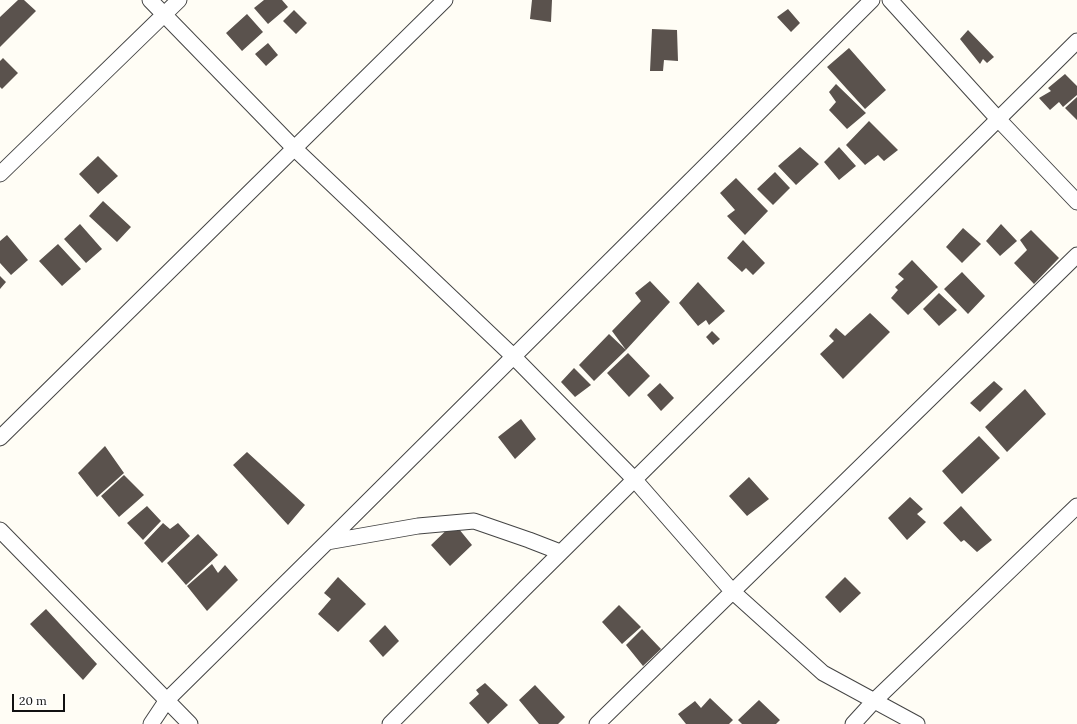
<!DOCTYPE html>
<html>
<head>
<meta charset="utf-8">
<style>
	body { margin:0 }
	#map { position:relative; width:1077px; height:724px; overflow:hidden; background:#fffdf5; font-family:Lora,serif }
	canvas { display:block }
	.scale { position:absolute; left:12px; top:694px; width:53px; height:18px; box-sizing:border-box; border:2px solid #111; border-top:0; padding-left:5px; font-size:12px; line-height:14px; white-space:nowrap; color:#111; -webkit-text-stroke:3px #fff; paint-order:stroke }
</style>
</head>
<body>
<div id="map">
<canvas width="1077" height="724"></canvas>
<div class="scale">20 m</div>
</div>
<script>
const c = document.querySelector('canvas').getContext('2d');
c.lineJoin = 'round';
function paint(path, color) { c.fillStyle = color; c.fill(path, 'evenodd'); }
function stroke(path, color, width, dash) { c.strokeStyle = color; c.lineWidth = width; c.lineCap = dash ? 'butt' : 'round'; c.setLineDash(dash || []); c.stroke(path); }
const building = new Path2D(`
	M18,0H24L36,11L0,47V17Z
	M264,0H282L288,7L268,24L254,8Z
	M532,0H552L551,22L530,19Z
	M788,9L800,23L791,32L777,17Z
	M294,10L307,23L296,34L283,21Z
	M247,14L263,32L242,51L226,33Z
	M652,29L677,30L678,61L664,60L663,71H650Z
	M968,30L994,57L987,63L983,59L980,64L960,39Z
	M268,43L278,55L266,66L255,54Z
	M849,48L886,90L865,109L827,67Z
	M3,58L18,73L2,89L0,87V61Z
	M1065,74L1077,86V95L1063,107L1059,102L1050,110L1039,98L1051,91L1048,88Z
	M836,84L866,113L847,129L829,110L836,102L829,92Z
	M1077,97V120L1065,108Z
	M869,121L898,150L884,161L878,155L865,165L846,145Z
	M800,147L819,164L796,185L778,166Z
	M839,147L856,166L839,180L824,162Z
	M98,156L118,176L98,194L79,174Z
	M775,172L790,188L773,205L757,189Z
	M736,178L768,211L745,235L727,216L735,210L720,193Z
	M103,201L131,227L117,242L89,216Z
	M80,224L102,249L86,263L64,239Z
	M1001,224L1017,241L1000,256L986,241Z
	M963,228L981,244L962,263L946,247Z
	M1031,230L1059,258L1034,284L1014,263L1027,250L1020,240Z
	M7,235L28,260L11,275L0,263V241Z
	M743,240L765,263L753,275L746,268L742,272L727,258Z
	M58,244L81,269L62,286L39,261Z
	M912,260L938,287L908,315L891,298L898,290L895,287L904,279L898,274Z
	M962,272L985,296L968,314L944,289Z
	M0,276L6,282L0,289Z
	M650,281L670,302L626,350L594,381L579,365L609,334L626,350L612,331L641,301L635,293Z
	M698,282L725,311L709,325L706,320L698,326L679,303Z
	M939,293L957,310L939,326L923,309Z
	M870,313L890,332L843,379L820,354L834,341L829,336L836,328L845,336Z
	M712,331L720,339L713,345L706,337Z
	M628,353L650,376L629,397L607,373Z
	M574,368L591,385L575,397L561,382Z
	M994,381L1003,389L980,412L970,403Z
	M660,383L674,398L661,411L647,395Z
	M1025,389L1046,414L1007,452L985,427Z
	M521,419L536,439L515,459L498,437Z
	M979,436L1000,458L962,494L942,471Z
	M105,446L124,473L97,497L78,473Z
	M247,452L305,505L288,525L233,465Z
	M124,475L144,495L119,517L101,496Z
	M749,477L769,499L747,516L729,496Z
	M910,497L923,509L917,514L926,522L907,540L888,518Z
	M147,506L161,521L143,540L127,523Z
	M961,506L992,540L977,552L964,540L961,542L943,523Z
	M163,523L170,529L178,523L190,536L162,563L144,543Z
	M454,523L472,545L450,566L431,545Z
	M198,534L218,555L186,585L167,563Z
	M212,564L218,573L225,565L238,580L207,611L187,586Z
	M338,577L366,604L338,632L318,614L331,599L324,593Z
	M845,577L861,593L840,613L825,597Z
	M619,605L641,627L622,644L602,622Z
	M46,609L97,664L83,680L30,624Z
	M385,625L399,641L383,657L369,641Z
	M642,629L661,649L643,666L626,645Z
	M485,683L508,705L488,724L469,703L479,694L476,690Z
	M535,685L565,717L558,724H539L519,700Z
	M710,698L733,720L729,724H686L678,714L695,701L701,708Z
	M759,700L780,720L776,724H742L738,720Z`);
const street = new Path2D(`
	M150,0L294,148L513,356L634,479L732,591L823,673L917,724
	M890,0L998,119L1077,202
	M0,174L179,0
	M0,438L445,0
	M0,530L190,724
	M327,542L418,526L474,521L529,540L560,552
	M151,724L167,700L327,542L872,0
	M390,724L525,588L1077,41
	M597,724L1077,255
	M853,724L874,701L1077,506`);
paint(building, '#5a524d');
stroke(street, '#444', 17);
stroke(street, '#fff', 15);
</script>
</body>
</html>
